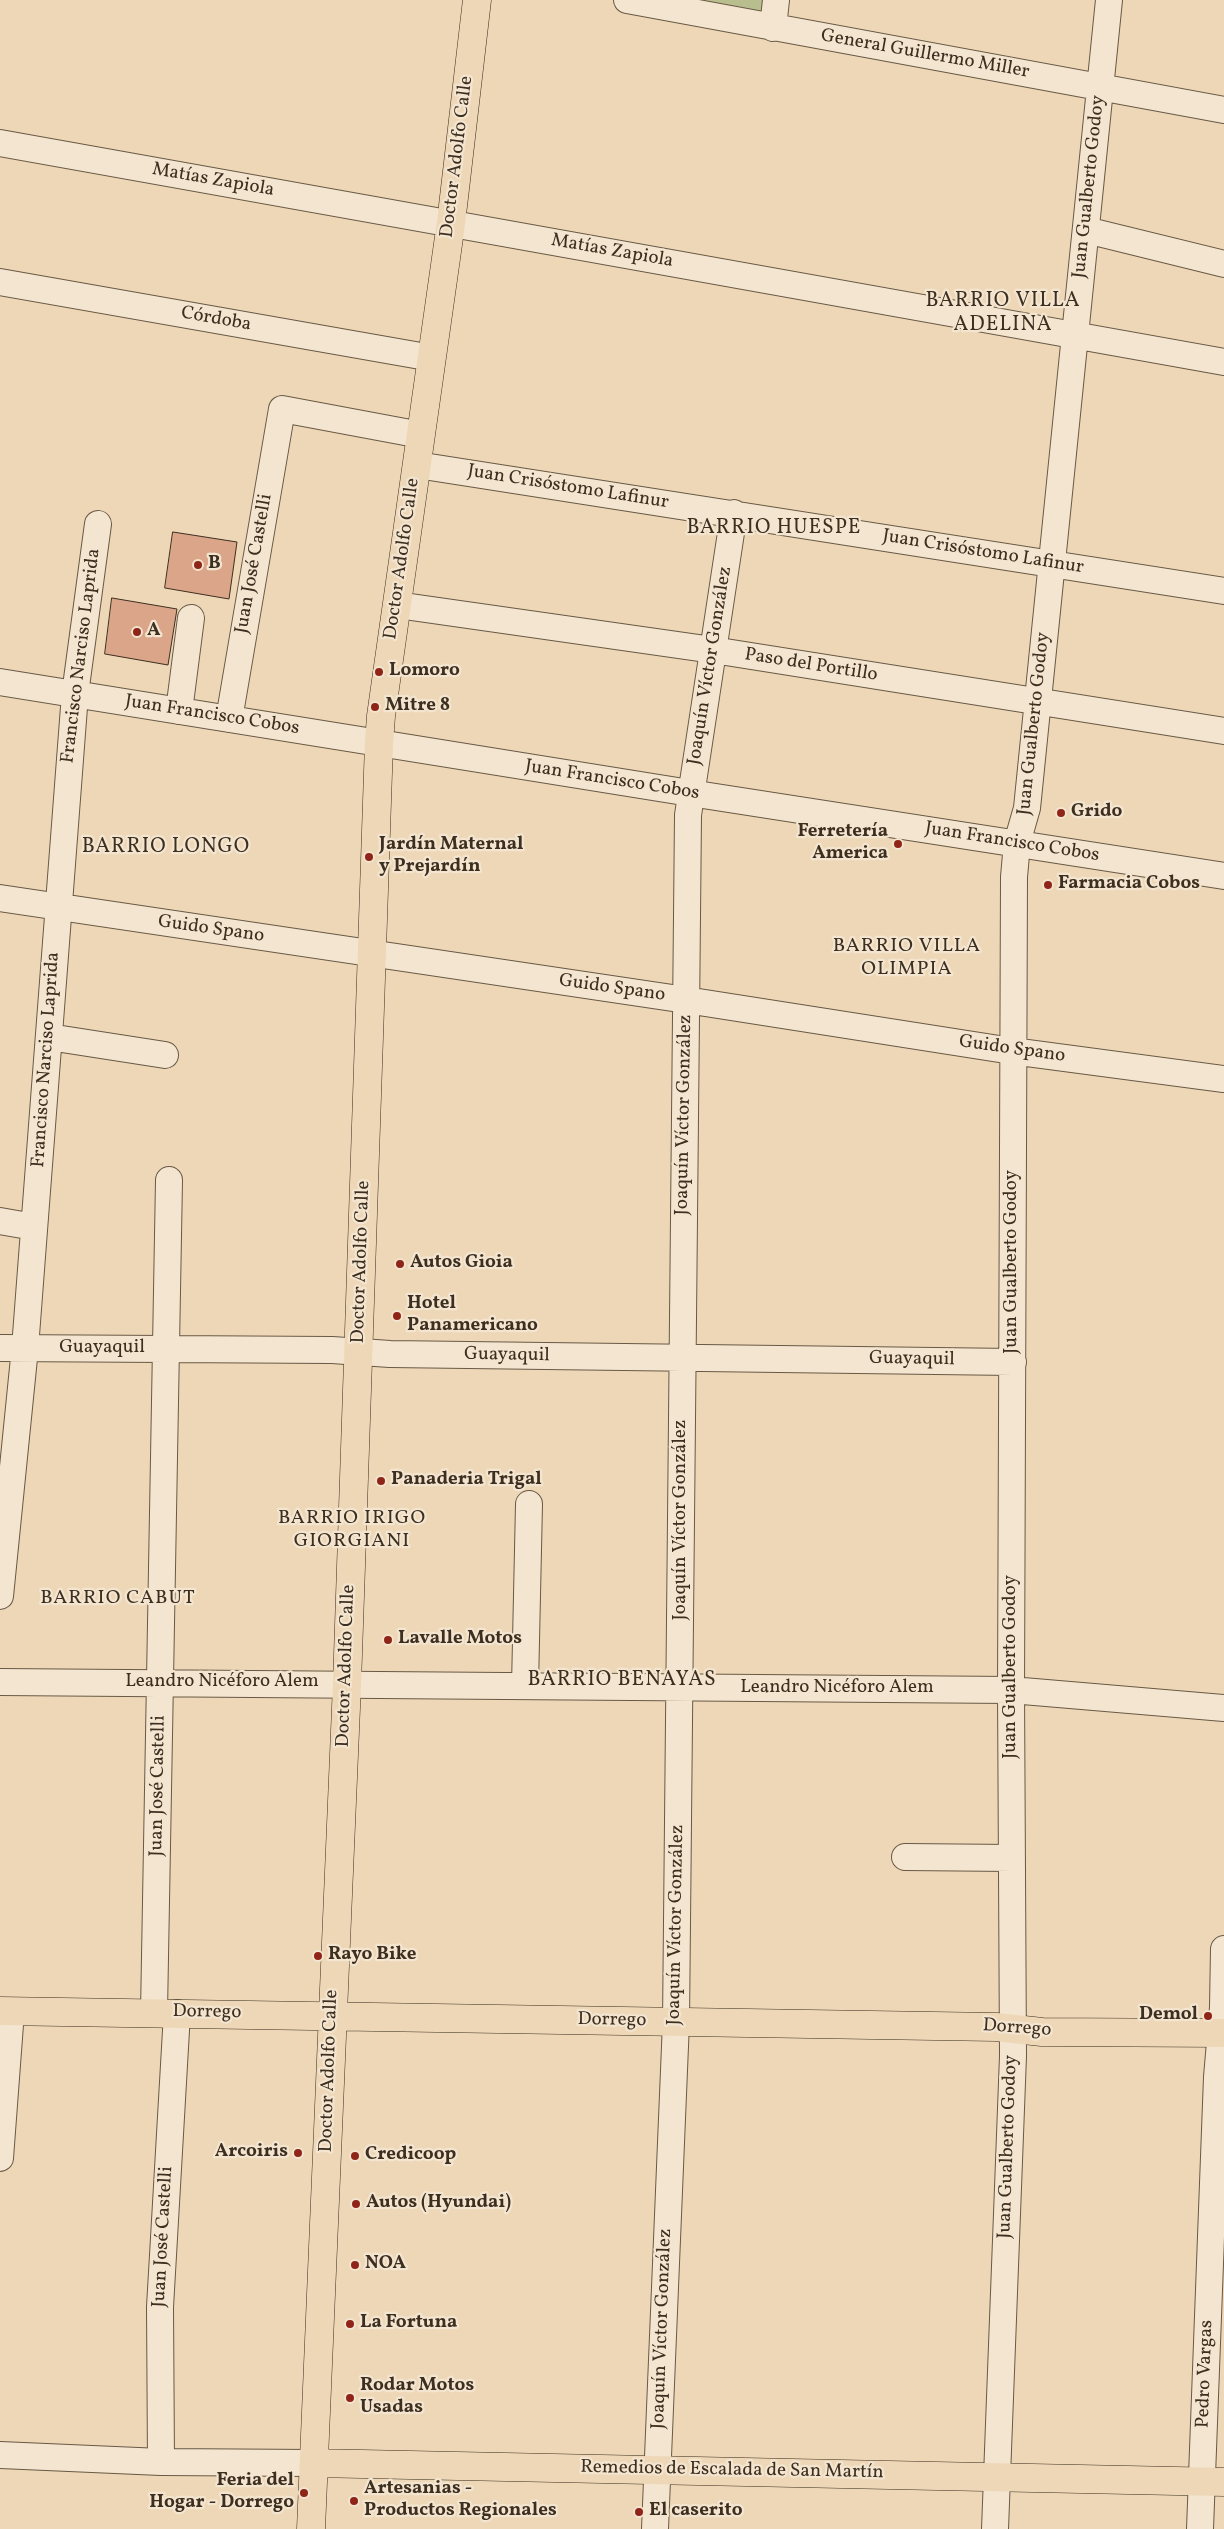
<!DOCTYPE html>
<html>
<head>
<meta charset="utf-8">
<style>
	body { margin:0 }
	canvas { display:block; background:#edd7b7 }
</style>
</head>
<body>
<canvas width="1224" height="2529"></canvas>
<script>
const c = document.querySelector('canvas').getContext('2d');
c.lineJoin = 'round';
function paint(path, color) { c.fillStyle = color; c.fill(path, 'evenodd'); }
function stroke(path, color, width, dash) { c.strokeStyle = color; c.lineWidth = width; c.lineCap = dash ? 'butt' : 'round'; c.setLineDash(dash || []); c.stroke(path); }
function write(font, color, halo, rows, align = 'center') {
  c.font = font + ' Vollkorn,serif'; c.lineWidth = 4.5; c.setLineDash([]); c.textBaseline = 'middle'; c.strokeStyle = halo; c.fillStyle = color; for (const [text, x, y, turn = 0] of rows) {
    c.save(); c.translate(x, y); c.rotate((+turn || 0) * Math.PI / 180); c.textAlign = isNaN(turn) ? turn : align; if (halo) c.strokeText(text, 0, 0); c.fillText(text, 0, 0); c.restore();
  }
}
const green = new Path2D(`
	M643,0H774L771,24Z`);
const building = new Path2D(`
	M173,532L237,542L229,599L165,588Z
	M112,598L177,609L168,665L105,654Z`);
const minor = new Path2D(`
	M627,0L1224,110
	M773,28L776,0
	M0,143L1224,362
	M1086,230L1224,264
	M0,282L432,358
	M417,465L1224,591
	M397,605L713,650L1224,731
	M0,682L690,793L1224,876
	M179,711L191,618
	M229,719L282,409L421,435
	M0,898L686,1000L1012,1051L1224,1079
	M49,1037L165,1055
	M0,1221L34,1227
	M0,1348L332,1350L390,1354L1013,1362
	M0,1596L25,1348L75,694L98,524
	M0,1682L1011,1690L1224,1708
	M525,1686L529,1504
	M905,1857L1012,1858
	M154,2012L169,1180
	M0,2158L11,2011
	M0,2455L161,2462L314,2463
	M161,2462L160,2307L177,2013
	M655,2529L676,2022L688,815L734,513
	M995,2529L1013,2056L1011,1690L1014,877L1017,843L1027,808L1109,0
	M1200,2529L1217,2077L1223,2007L1224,1949`);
const major = new Path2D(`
	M0,2011L996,2027L1042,2032L1224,2033
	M314,2463L1224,2482
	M311,2529L347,1684L379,743L381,716L451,223L477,0`);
const markers = [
	[198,565,5,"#8f2418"],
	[137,632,5,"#8f2418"],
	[379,672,5,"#8f2418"],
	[375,707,5,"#8f2418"],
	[1061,813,5,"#8f2418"],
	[898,844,5,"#8f2418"],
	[369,857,5,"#8f2418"],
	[1048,885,5,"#8f2418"],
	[400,1264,5,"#8f2418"],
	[397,1316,5,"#8f2418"],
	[381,1481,5,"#8f2418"],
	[388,1640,5,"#8f2418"],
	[318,1956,5,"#8f2418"],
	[1208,2016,5,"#8f2418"],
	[298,2153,5,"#8f2418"],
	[355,2156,5,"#8f2418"],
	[356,2204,5,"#8f2418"],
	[355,2265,5,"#8f2418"],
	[350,2324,5,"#8f2418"],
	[350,2398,5,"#8f2418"],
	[304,2493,5,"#8f2418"],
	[354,2501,5,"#8f2418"],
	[639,2512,5,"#8f2418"]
];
const streetNames = [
	["General Guillermo Miller",925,55,10],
	["Doctor Adolfo Calle",458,157,-83],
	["Matías Zapiola",213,181,10],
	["Juan Gualberto Godoy",1090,187,-84],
	["Matías Zapiola",612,252,10],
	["Córdoba",216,320,10],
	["Juan Crisóstomo Lafinur",568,488,9],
	["Juan Crisóstomo Lafinur",983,553,9],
	["Doctor Adolfo Calle",403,559,-82],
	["Juan José Castelli",255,564,-80],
	["Francisco Narciso Laprida",82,656,-83],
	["Joaquín Víctor González",711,666,-81],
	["Paso del Portillo",811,666,9],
	["Juan Francisco Cobos",212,716,9],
	["Juan Gualberto Godoy",1035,724,-84],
	["Juan Francisco Cobos",612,781,9],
	["Juan Francisco Cobos",1012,843,9],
	["Guido Spano",211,930,8],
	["Guido Spano",612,989,8],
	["Guido Spano",1012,1050,8],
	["Francisco Narciso Laprida",47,1060,-86],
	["Joaquín Víctor González",685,1115,-89],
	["Doctor Adolfo Calle",362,1262,-88],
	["Juan Gualberto Godoy",1013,1262,-90],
	["Guayaquil",102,1349],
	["Guayaquil",507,1356,1],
	["Guayaquil",912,1360,1],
	["Joaquín Víctor González",682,1520,-90],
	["Doctor Adolfo Calle",347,1666,-88],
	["Juan Gualberto Godoy",1012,1667,-90],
	["Leandro Nicéforo Alem",222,1683],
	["Leandro Nicéforo Alem",837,1689],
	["Juan José Castelli",159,1786,-89],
	["Joaquín Víctor González",677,1925,-89],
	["Dorrego",207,2013,1],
	["Dorrego",612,2021,1],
	["Dorrego",1017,2029,4],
	["Doctor Adolfo Calle",330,2071,-88],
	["Juan Gualberto Godoy",1009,2147,-88],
	["Juan José Castelli",164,2237,-87],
	["Joaquín Víctor González",663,2329,-88],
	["Pedro Vargas",1206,2374,-88],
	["Remedios de Escalada de San Martín",732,2471,1]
];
const poiNames = [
	["B",208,565],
	["A",147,632],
	["Lomoro",389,672],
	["Mitre 8",385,707],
	["Grido",1071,813],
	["Ferretería",888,833,"right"],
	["America",888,855,"right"],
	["Jardín Maternal",379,846],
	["y Prejardín",379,868],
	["Farmacia Cobos",1058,885],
	["Autos Gioia",410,1264],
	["Hotel",407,1305],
	["Panamericano",407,1327],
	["Panaderia Trigal",391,1481],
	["Lavalle Motos",398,1640],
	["Rayo Bike",328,1956],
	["Demol",1198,2016,"right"],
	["Arcoiris",288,2153,"right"],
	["Credicoop",365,2156],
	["Autos (Hyundai)",366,2204],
	["NOA",365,2265],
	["La Fortuna",360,2324],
	["Rodar Motos",360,2387],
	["Usadas",360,2409],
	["Feria del",294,2482,"right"],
	["Hogar - Dorrego",294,2504,"right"],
	["Artesanias -",364,2490],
	["Productos Regionales",364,2512],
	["El caserito",649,2512]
];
const neighbourhoodNames = [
	["BARRIO VILLA",907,947],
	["OLIMPIA",907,970],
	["BARRIO IRIGO",352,1519],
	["GIORGIANI",352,1542],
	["BARRIO CABUT",118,1599]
];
const quarterNames = [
	["BARRIO VILLA",1003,302],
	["ADELINA",1003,326],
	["BARRIO HUESPE",774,529],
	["BARRIO LONGO",166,848],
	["BARRIO BENAYAS",622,1681]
];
paint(green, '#b9be8e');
paint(building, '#daa588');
stroke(building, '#3d2f1f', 1);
stroke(minor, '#695945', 28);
stroke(major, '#3d2f1f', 29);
stroke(minor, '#f3e5d0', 26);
stroke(major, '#edd7b7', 28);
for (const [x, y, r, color] of markers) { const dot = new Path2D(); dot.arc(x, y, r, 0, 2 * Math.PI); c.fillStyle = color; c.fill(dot); stroke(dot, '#f3e5d0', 2); }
write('19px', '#3d2f1f', '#f3e5d0', streetNames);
write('bold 19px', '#3d2f1f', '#f3e5d0', poiNames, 'left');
c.letterSpacing = '1px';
write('20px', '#3d2f1f', '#f3e5d0', neighbourhoodNames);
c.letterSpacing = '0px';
c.letterSpacing = '1px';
write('21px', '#3d2f1f', '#f3e5d0', quarterNames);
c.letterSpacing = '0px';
</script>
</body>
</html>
